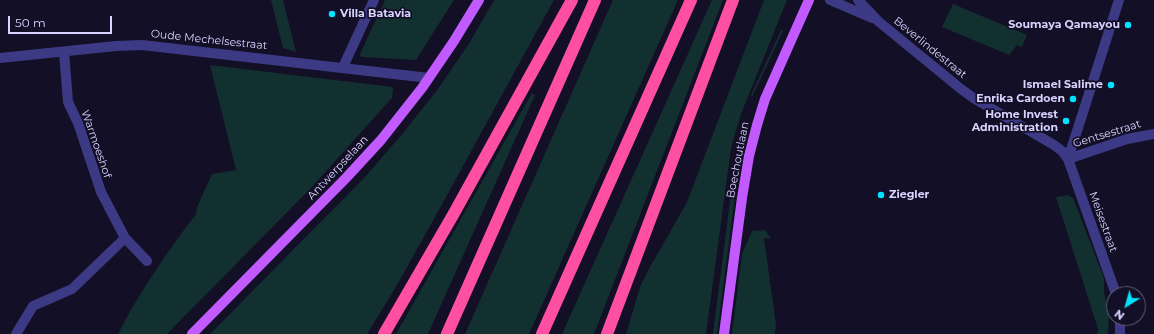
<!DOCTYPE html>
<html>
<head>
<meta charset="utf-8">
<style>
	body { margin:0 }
	#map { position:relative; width:1154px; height:334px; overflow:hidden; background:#130f26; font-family:Montserrat,sans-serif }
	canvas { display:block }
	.north { position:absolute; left:1106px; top:286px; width:40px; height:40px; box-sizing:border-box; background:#130f26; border:1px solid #625e7d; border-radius:50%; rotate:217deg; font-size:11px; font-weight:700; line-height:16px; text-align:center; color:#d9d4ff }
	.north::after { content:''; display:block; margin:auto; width:14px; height:18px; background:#00e5ff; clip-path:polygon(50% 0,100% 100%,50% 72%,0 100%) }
	.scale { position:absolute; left:8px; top:16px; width:104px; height:18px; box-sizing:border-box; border:2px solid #d9d4ff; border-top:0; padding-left:5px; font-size:12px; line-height:14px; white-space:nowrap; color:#d9d4ff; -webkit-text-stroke:3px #130f26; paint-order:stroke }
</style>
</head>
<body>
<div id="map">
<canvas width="1154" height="334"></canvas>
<div class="north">N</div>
<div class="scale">50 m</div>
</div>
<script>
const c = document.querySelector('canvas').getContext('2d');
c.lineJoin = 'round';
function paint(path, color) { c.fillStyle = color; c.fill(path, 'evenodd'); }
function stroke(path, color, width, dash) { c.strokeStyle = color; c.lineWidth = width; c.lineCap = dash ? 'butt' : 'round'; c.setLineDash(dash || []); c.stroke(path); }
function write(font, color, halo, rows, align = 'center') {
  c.font = font + ' Montserrat,sans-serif'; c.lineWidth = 3.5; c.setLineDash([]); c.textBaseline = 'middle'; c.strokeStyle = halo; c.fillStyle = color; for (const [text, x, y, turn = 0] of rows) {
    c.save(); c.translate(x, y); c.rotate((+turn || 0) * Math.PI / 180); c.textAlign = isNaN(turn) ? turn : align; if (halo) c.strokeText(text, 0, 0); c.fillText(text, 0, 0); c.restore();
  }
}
const green = new Path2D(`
	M271,0H283L296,52L283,48Z
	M385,0H454L416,60L361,57L360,54Z
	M494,0H554L429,228L394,290L367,334H210L365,177L403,133L438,89L470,42Z
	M613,0H678L529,334H465Z
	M712,0H723L594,334H562Z
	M764,0H787L741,114L731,148L706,334H626L640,287L649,269L687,202Z
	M953,4L1027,35L1022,47L1017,45L1009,55L942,27Z
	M781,30L783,31L752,97L751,95Z
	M210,65L393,87L392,98L310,189L167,334H118C140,291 167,252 196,214L197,207L212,174L236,170Z
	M532,93L535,95L428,334H396Z
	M736,189L717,334H713L731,193Z
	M1068,195L1073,198L1104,278V293L1109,313L1108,334H1097L1098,329L1057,200L1056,197Z
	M765,230L771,239L764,238L776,325L775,334H732L742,254L752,231Z`);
const minor = new Path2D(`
	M830,0L872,18
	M858,0L878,21L961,89L975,99L1054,145L1062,151L1068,159L1116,294
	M0,58L116,46L142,45L429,78
	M343,67L374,0
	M1068,159L1119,0
	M1068,159L1127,139L1154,134
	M125,238L147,261
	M16,334L33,306L72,289L125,238L101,192L78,123L68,102L64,52
	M1120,334V318`);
const major = new Path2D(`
	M192,334L346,178L381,140L422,88L454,41L479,0
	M724,334L742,198L749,156L757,125L765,99L809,0`);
const highway = new Path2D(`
	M384,334L453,215L572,0
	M447,334L595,0
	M542,334L691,0
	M607,334L733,0`);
const markers = [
	[332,14,4,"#00e5ff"],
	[1128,25,4,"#00e5ff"],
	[1111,85,4,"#00e5ff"],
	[1073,99,4,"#00e5ff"],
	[1066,121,4,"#00e5ff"],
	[881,195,4,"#00e5ff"]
];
const poiNames = [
	["Villa Batavia",340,14,"left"],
	["Soumaya Qamayou",1120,25],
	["Ismael Salime",1103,85],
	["Enrika Cardoen",1065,99],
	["Home Invest",1058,115],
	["Administration",1058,128],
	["Ziegler",889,195,"left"]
];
const streetNames = [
	["Oude Mechelsestraat",209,40,6],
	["Beverlindestraat",930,48,39],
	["Gentsestraat",1107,134,-17],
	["Warmoeshof",96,144,71],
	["Boechoutlaan",738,160,-79],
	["Antwerpselaan",338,168,-47],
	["Meisestraat",1103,222,70]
];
paint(green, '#12302f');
stroke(minor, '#3d3a85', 10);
stroke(major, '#c25bff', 10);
stroke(highway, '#ff4fa3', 12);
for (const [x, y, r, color] of markers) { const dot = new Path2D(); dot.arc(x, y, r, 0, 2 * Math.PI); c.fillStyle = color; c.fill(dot); stroke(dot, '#130f26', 1.5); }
write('bold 11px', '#d9d4ff', '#130f26', poiNames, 'right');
write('11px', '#d9d4ff', '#130f26', streetNames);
</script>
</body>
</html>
